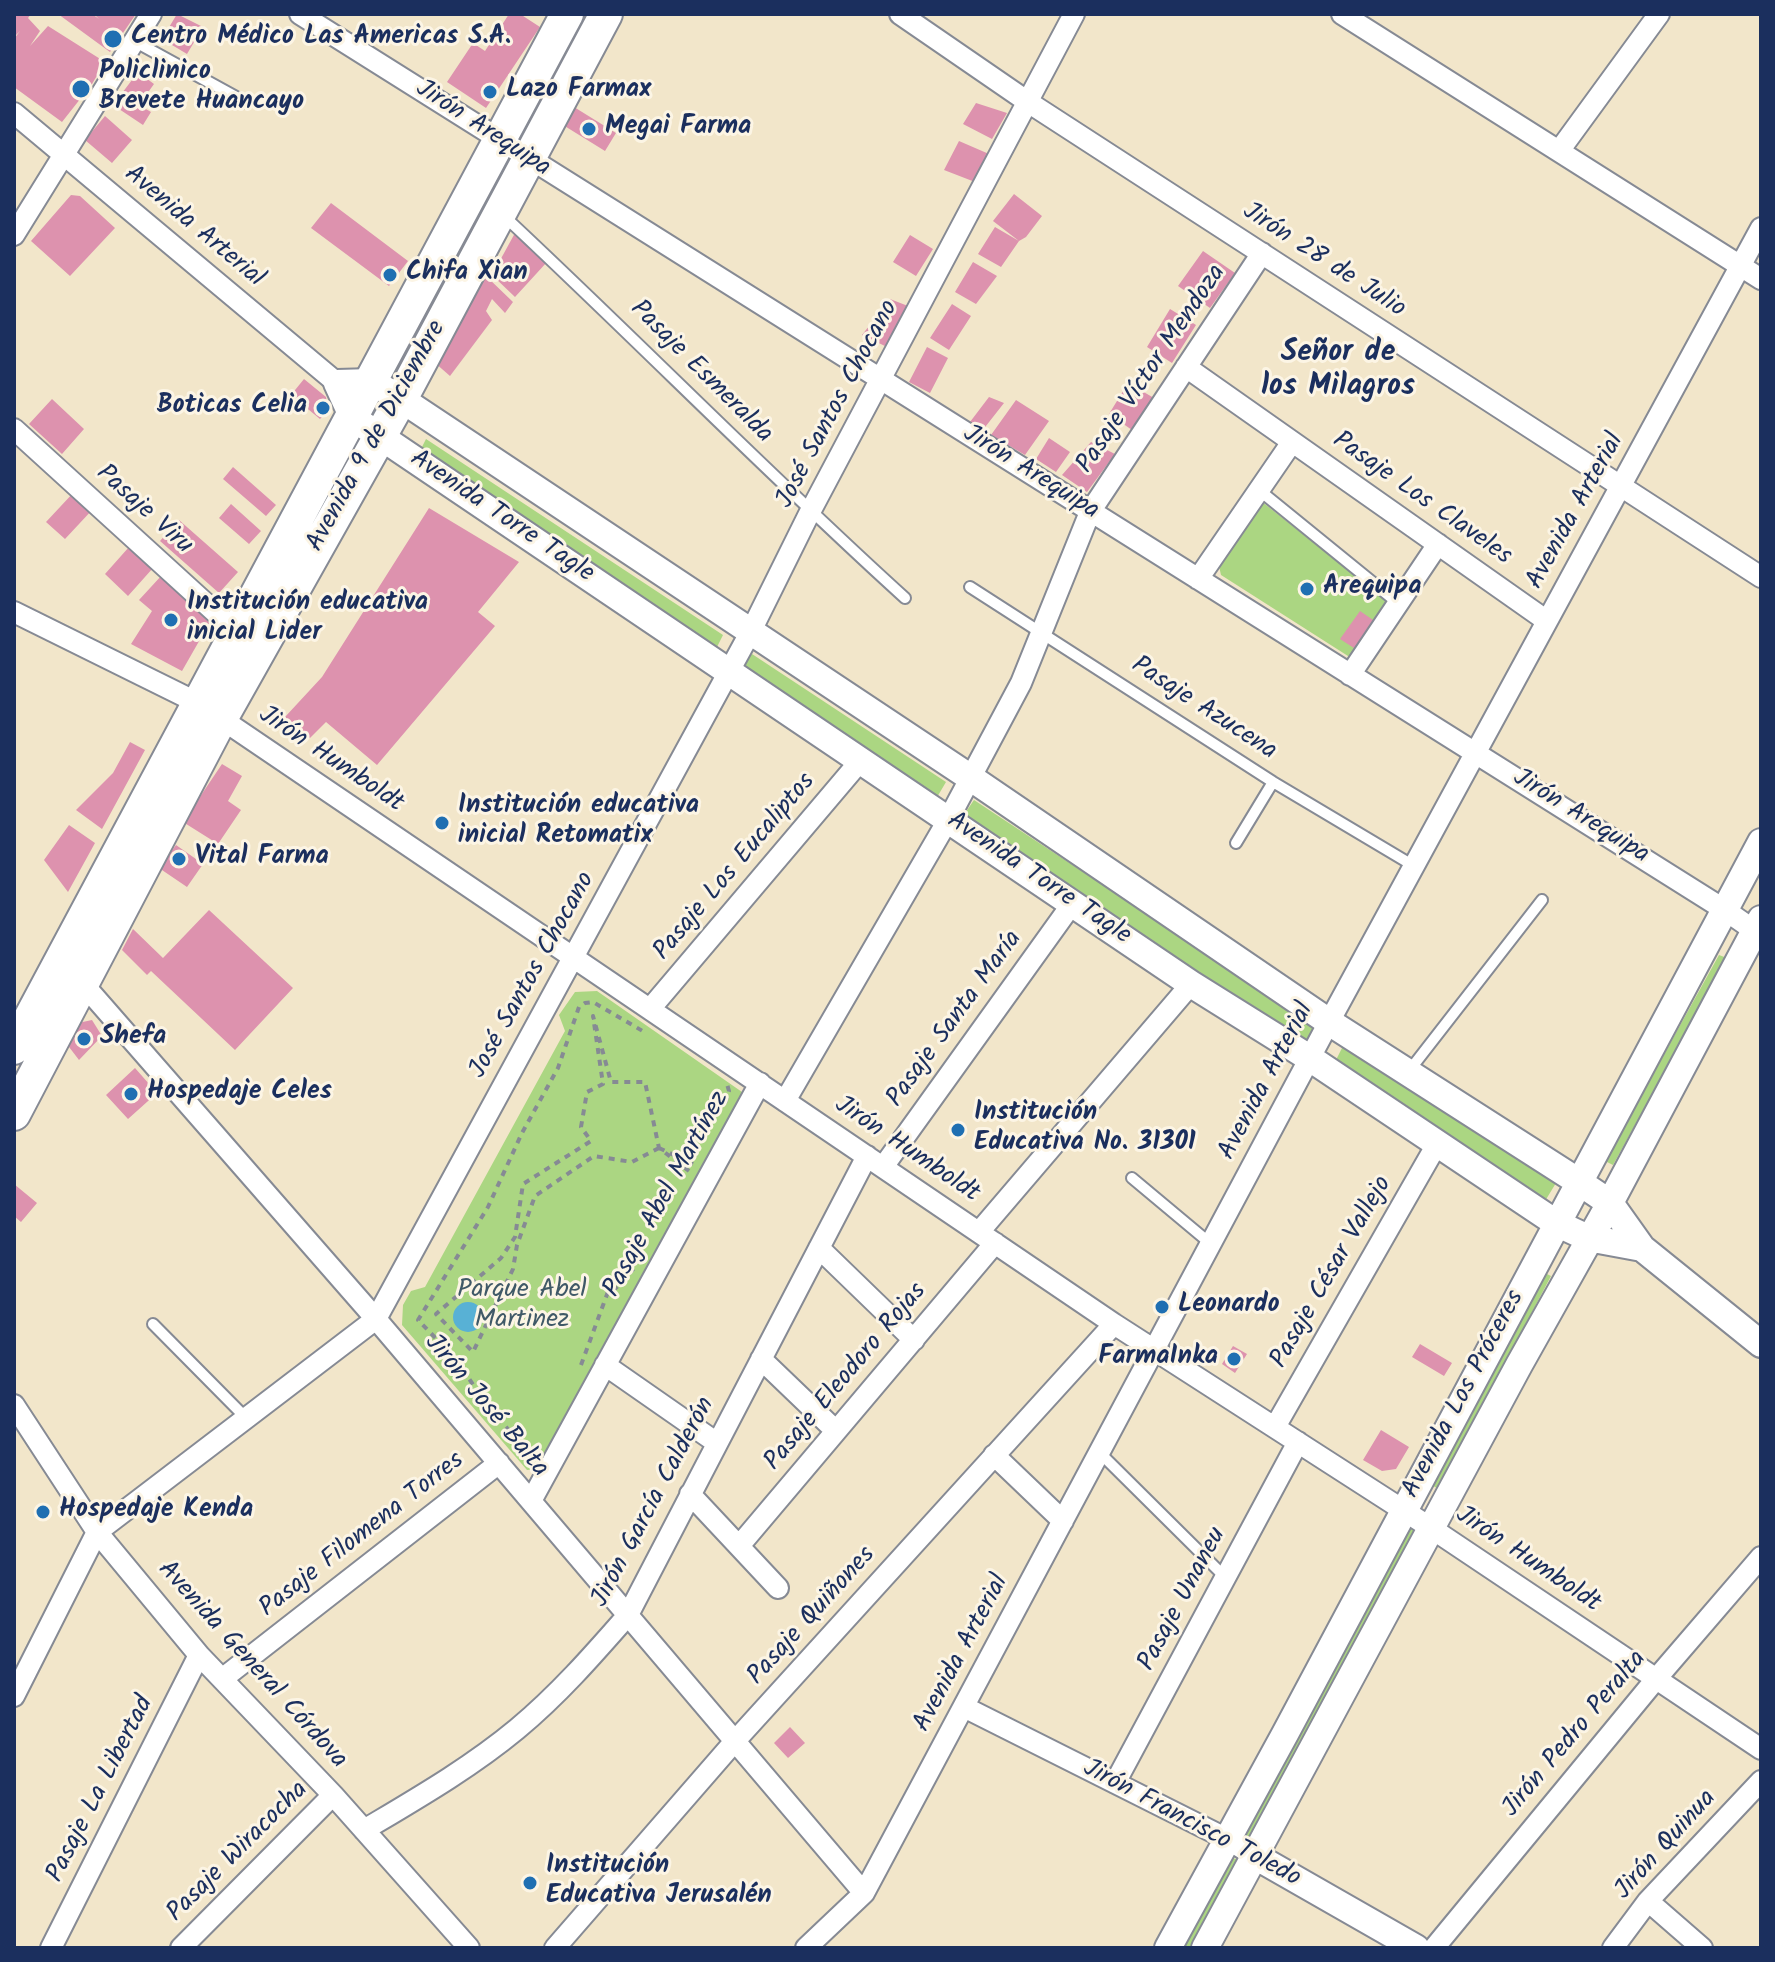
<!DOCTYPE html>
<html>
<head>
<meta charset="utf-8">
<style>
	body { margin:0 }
	#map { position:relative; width:1775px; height:1962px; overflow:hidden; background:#f2e6ca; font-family:Kalam,sans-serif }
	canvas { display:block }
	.frame { position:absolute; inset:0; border:16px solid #1b2f5e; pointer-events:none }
</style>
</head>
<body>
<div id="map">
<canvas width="1775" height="1962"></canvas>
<div class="frame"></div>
</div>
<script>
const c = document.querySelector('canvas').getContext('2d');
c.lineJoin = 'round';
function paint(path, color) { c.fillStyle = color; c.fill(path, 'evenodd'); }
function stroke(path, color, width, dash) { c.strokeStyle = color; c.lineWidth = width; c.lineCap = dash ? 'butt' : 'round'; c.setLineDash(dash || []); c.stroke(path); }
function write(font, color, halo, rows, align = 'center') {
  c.font = font + ' Kalam,sans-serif'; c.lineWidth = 6; c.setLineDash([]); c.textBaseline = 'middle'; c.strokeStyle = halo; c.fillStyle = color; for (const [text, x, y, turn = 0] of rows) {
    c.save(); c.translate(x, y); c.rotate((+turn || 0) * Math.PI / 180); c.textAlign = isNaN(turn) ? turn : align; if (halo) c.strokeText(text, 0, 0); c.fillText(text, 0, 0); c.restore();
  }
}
const green = new Path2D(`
	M426,439L723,635L714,653L418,455Z
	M1261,501L1390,603L1355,655L1348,656L1221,575L1219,566Z
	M752,654L946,782L933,804L739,670Z
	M974,800L1318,1027L1303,1049L959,822Z
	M1719,955L1727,958L1613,1165L1605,1161Z
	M597,991L742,1092L743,1097L543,1469L527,1470L402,1325L403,1305L411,1291L425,1287L565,1031L559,1015L575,992Z
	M1344,1044L1556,1183L1542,1206L1332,1068Z
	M1545,1273L1551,1276L1439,1489L1431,1485Z
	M1405,1526L1415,1528L1250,1842L1241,1838Z
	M1227,1857L1241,1860L1193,1948H1177Z`);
const water = new Path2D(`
	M453 1317a15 15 0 1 1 30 0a15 15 0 1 1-30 0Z`);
const building = new Path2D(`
	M14,14H31L28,18L40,31L30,46L48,26L105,62L92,84L62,122L14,87V39L20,31L14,37Z
	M58,14H92L99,19L94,14H136L110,52Z
	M177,14L203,27L187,54L162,39Z
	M509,14H520L540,27L486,108L447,82L473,43L485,51Z
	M138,72L154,84L139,105L151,112L143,125L113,105Z
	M976,103L1007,113L992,139L963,124Z
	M574,107L616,133L605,151L563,125Z
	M105,116L132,140L112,163L85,140Z
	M959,141L989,154L975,182L944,170Z
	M1014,194L1042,216L1026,237L1019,241L993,221Z
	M71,195L80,196L115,228L70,276L31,241Z
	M331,203L408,261L389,286L311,228Z
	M995,227L1019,241L1001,267L978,254Z
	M515,233L547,262L515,297L492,275Z
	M910,235L933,249L916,276L893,262Z
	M1203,251L1235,273L1210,308L1178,286Z
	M973,262L997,276L976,304L955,292Z
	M486,276L513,302L505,313L492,299L486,311L492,320L450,376L434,362L459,325Z
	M890,299L908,306L887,347L862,335Z
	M952,304L971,316L949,350L930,338Z
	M1170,309L1196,325L1172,363L1147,347Z
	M927,347L948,358L930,393L909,382Z
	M304,379L326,397L328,410L320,419L291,395Z
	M1128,383L1154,398L1132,430L1109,414Z
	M989,397L1004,403L982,431L970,422Z
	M52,399L84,429L62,454L29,424Z
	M1016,400L1049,421L1025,455L991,435Z
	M1049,438L1070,452L1056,472L1036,459Z
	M1091,442L1115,454L1087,492L1062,475Z
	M233,467L276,505L266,516L223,479Z
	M74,492L93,509L65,539L46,522Z
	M231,504L261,531L249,544L219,518Z
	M429,508L519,562L478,612L495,626L377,765L326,722L310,738L285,717L322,677Z
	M179,520L238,572L219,593L160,541Z
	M129,547L153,568L128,596L105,574Z
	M162,575L210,622L182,671L131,644L152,611L139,600Z
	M1360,611L1376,622L1357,650L1340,639Z
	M130,742L145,750L102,829L76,810L113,773Z
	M222,764L242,776L228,801L241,810L218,844L183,822Z
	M69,825L95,843L68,892L44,860Z
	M176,845L203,864L187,887L159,868Z
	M209,910L293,988L235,1050L151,971L147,975L122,950L133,929L163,958Z
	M92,1020L102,1036L79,1060L66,1043L78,1023Z
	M135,1068L157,1093L128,1119L106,1095Z
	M14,1184L37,1203L21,1222L14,1216Z
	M1420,1344L1452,1363L1444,1376L1412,1357Z
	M1233,1346L1247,1354L1235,1373L1222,1364Z
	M1381,1430L1409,1447L1396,1469L1382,1471L1363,1460Z
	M790,1727L805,1743L788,1758L774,1743Z`);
const path = new Path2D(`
	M725,1103L729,1091L727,1084
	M659,1148L693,1164
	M659,1148L632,1162L594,1156L535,1196L517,1245L513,1269L473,1352L436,1314L501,1258L515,1237L523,1184L591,1141L581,1127L587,1092L603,1084L593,1016L611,1082H645L659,1148L689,1171
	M581,1365L609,1289L616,1288L636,1266
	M534,1458L488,1407L456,1359L418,1320L488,1207L522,1133L558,1068L579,1007L585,1003L593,1002L646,1033`);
const service = new Path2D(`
	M134,41L247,103
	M504,216C639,342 768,474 905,598
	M1259,490L1398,603
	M970,587L1273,782L1414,866
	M1236,843L1273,782
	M1409,1071L1542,900
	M1132,1178L1211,1244
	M153,1324L246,1418
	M1100,1453L1226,1578`);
const minor = new Path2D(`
	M300,14L1725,910L1755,931
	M900,14L1028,102L1761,577
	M1342,14L1761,279
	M14,113L337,383
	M1559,151L1659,14
	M14,235L151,14
	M1186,367L1547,621
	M14,429L237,632
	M1198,579L1292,442
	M14,612L198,703L1114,1324L1431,1528L1761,1749
	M1350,675L1438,544
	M77,977L376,1319L864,1893
	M650,1009L861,760
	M785,1101L948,820L1021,683L1090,512L1262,253
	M883,1167L1072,904
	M979,1232L1191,984
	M819,1248L914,1340
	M761,1359L836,1431
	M605,1365L717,1443
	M14,1405L97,1532L199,1655L333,1795L469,1948
	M1275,1427L1437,1144
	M994,1455L1063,1521
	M690,1494L778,1588
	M531,1501L760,1083
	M739,1546L995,1243
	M222,1679L499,1463
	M14,1696L97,1532L376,1319L751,631L810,512L1074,14
	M964,1707L1227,1839L1255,1856
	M1115,1783L1298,1442
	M364,1830C416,1799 470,1768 517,1729C558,1695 593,1655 628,1615L867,1156
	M1648,1901L1702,1948
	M51,1948L199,1655
	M181,1948L333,1795
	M555,1948L735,1741L1114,1324
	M806,1948L864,1893L1329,1022L1761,228
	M1434,1948L1656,1679L1761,1557
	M1613,1948L1648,1901L1761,1781`);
const tertiary = new Path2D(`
	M1642,1248L1588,1238L1556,1223L1311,1059L1191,984L353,418L337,383L372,382L401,399L971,778L1329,1022L1579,1182L1610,1203L1642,1248L1761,1344
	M1255,1856L1416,1948
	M1168,1948L1285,1734L1761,842
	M1205,1948L1519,1365L1610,1203L1761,919`);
const primary = new Path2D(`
	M14,1048L567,14
	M14,1114L221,719L401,399L606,14`);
const markers = [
	[113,39,10,"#1f6fb2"],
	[81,89,10,"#1f6fb2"],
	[490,92,8,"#1f6fb2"],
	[589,129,8,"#1f6fb2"],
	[390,275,8,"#1f6fb2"],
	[323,408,8,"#1f6fb2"],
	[1307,589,8,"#1f6fb2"],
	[171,620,8,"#1f6fb2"],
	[442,823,8,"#1f6fb2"],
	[179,859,8,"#1f6fb2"],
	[84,1039,8,"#1f6fb2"],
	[131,1094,8,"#1f6fb2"],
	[958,1130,8,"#1f6fb2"],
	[1162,1307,8,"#1f6fb2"],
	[1234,1359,8,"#1f6fb2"],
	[43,1512,8,"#1f6fb2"],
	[530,1883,8,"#1f6fb2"]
];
const poiNames = [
	["Centro Médico Las Americas S.A.",131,39],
	["Policlinico",99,74],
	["Brevete Huancayo",99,104],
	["Lazo Farmax",506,92],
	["Megai Farma",605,129],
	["Chifa Xian",406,275],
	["Boticas Celia",307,408,"right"],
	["Arequipa",1323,589],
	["Institución educativa",187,605],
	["inicial Lider",187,635],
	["Institución educativa",458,808],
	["inicial Retomatix",458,838],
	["Vital Farma",195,859],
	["Shefa",100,1039],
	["Hospedaje Celes",147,1094],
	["Institución",974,1115],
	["Educativa No. 31301",974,1145],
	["Leonardo",1178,1307],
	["FarmaInka",1218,1359,"right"],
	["Hospedaje Kenda",59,1512],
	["Institución",546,1868],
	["Educativa Jerusalén",546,1898]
];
const streetNames = [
	["Jirón Arequipa",482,130,33],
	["Avenida Arterial",193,228,40],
	["Jirón 28 de Julio",1323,262,33],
	["Pasaje Víctor Mendoza",1153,370,-56],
	["Pasaje Esmeralda",700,373,45],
	["José Santos Chocano",839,405,-62],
	["Avenida 9 de Diciembre",378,437,-61],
	["Jirón Arequipa",1030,474,32],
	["Pasaje Los Claveles",1421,500,35],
	["Pasaje Viru",143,511,42],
	["Avenida Arterial",1577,512,-61],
	["Avenida Torre Tagle",501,518,34],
	["Pasaje Azucena",1203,710,33],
	["Jirón Humboldt",330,761,34],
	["Jirón Arequipa",1580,818,32],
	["Pasaje Los Eucaliptos",736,868,-50],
	["Avenida Torre Tagle",1038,880,34],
	["José Santos Chocano",534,976,-61],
	["Pasaje Santa María",956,1020,-54],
	["Avenida Arterial",1268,1082,-62],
	["Jirón Humboldt",906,1151,34],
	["Pasaje Abel Martínez",668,1195,-61],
	["Pasaje César Vallejo",1333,1273,-60],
	["Pasaje Eleodoro Rojas",847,1378,-50],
	["Avenida Los Próceres",1465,1395,-62],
	["Jirón José Balta",485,1407,50],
	["Jirón García Calderón",655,1503,-62],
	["Pasaje Filomena Torres",363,1536,-38],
	["Jirón Humboldt",1527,1561,34],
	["Pasaje Unaneu",1184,1600,-62],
	["Pasaje Quiñones",813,1617,-48],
	["Avenida Arterial",963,1654,-62],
	["Avenida General Córdova",251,1666,48],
	["Jirón Pedro Peralta",1576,1735,-50],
	["Pasaje La Libertad",102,1790,-63],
	["Jirón Francisco Toledo",1191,1825,28],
	["Jirón Quinua",1667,1846,-48],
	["Pasaje Wiracocha",239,1853,-45]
];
const parkNames = [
	["Parque Abel",522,1292],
	["Martinez",522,1322]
];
const quarterNames = [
	["Señor de",1338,355],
	["los Milagros",1338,389]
];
paint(green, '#abd682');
paint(water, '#58b1d5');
paint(building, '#dd92ae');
stroke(service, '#868a94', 14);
stroke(minor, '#868a94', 24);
stroke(tertiary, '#868a94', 30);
stroke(primary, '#868a94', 36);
stroke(path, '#868a94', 4, [6, 6]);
stroke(service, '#fff', 10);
stroke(minor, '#fff', 20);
stroke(tertiary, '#fff', 26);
stroke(primary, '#fff', 32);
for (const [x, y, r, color] of markers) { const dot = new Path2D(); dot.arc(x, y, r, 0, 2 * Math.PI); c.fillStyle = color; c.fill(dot); stroke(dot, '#fcf5e5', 3); }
write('bold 26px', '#1b2f5e', '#fcf5e5', poiNames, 'left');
write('26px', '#1b2f5e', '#fcf5e5', streetNames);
write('26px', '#3f5967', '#fcf5e5', parkNames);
write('bold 30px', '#1b2f5e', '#fcf5e5', quarterNames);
</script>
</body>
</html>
